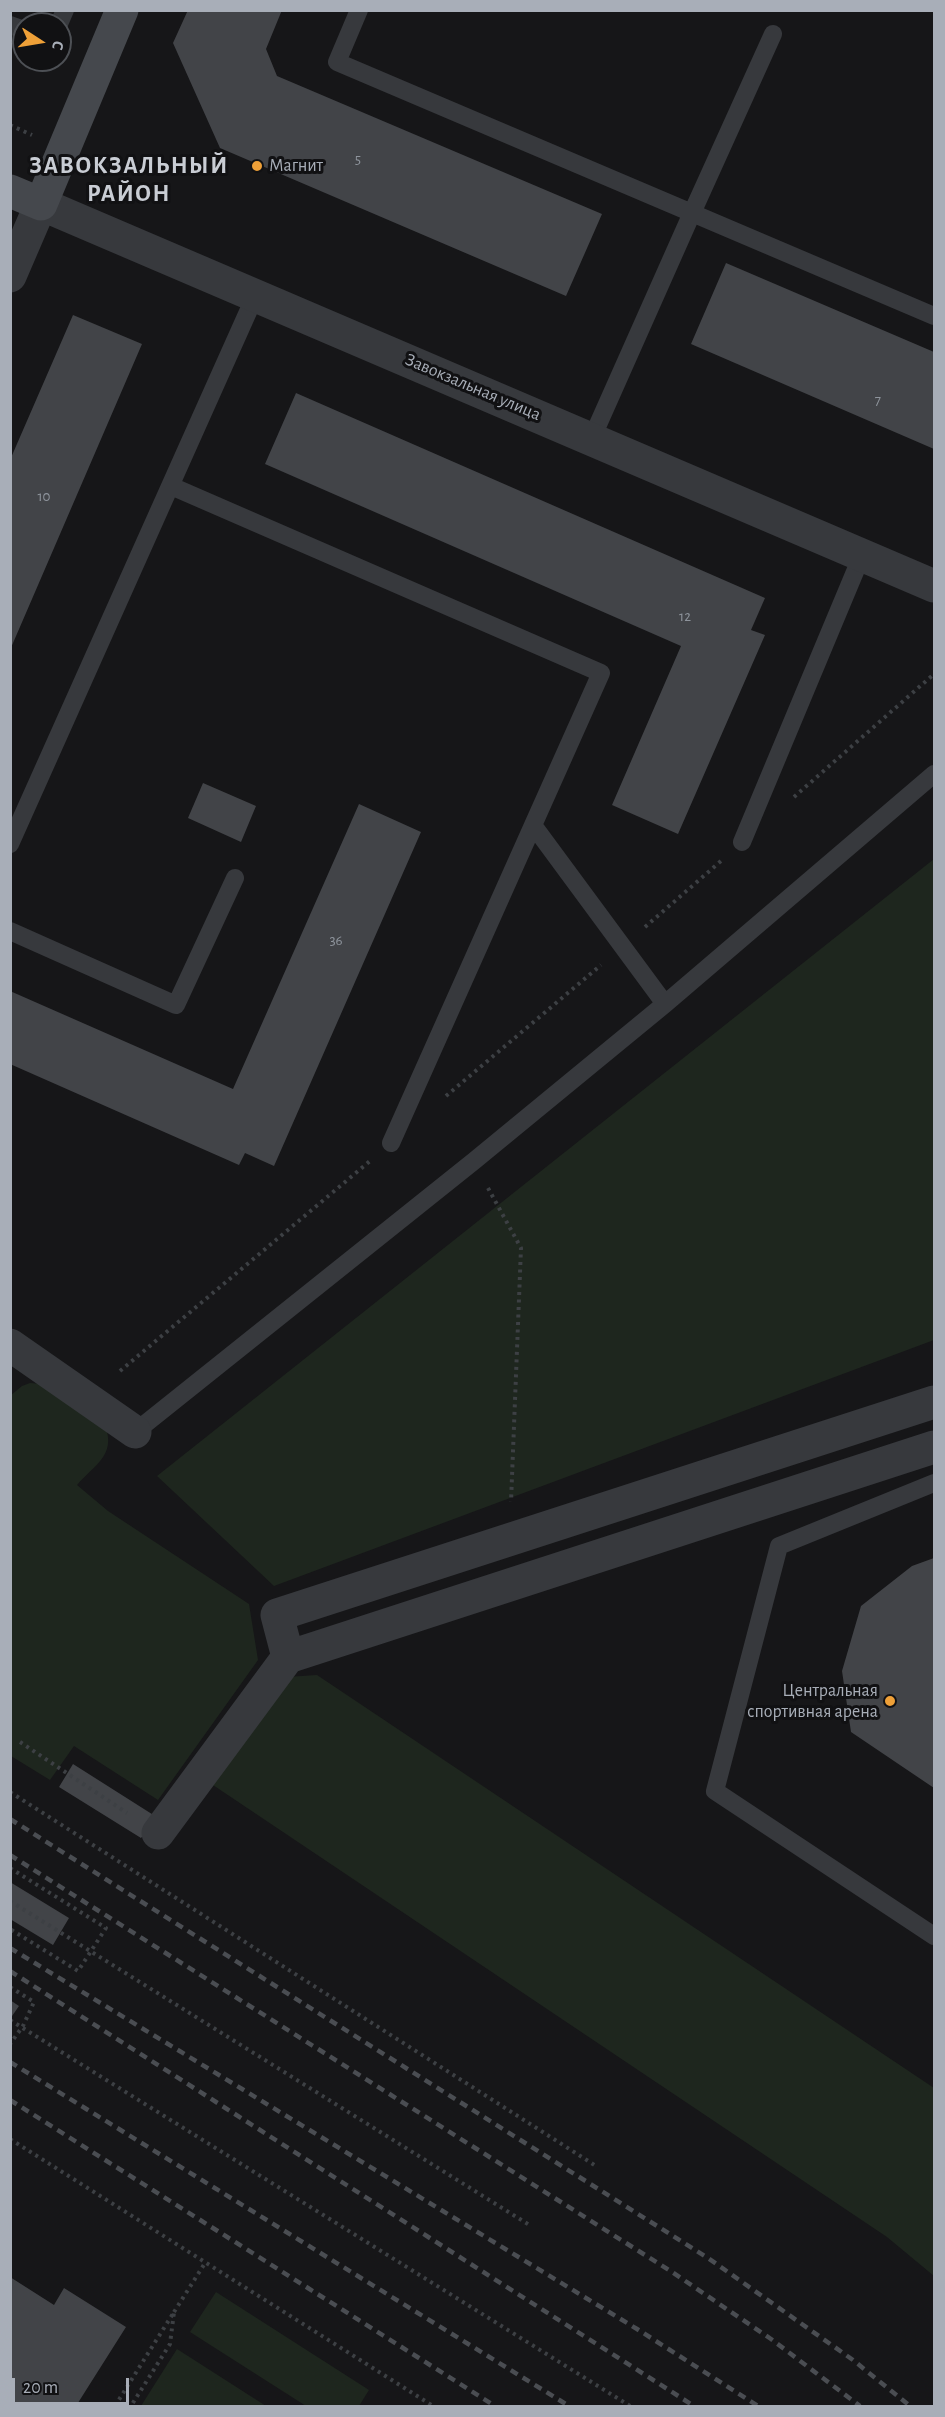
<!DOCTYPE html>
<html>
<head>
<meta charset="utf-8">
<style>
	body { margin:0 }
	#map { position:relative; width:945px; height:2417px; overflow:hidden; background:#161618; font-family:"Alegreya Sans",sans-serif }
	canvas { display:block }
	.frame { position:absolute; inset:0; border:12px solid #a8aeb8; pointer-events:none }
	.north { position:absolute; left:12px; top:12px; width:60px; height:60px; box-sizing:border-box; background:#111113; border:2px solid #4d5055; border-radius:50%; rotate:102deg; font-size:16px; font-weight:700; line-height:24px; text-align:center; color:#a8aeb8 }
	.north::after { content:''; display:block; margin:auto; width:21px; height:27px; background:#eea038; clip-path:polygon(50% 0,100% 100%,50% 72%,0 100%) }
	.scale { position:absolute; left:12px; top:2378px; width:117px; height:27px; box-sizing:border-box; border:3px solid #a8aeb8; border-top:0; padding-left:8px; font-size:18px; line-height:21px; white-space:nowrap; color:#a8aeb8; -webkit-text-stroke:4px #111113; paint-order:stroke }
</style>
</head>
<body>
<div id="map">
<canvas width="945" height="2417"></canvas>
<div class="frame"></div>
<div class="north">С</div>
<div class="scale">20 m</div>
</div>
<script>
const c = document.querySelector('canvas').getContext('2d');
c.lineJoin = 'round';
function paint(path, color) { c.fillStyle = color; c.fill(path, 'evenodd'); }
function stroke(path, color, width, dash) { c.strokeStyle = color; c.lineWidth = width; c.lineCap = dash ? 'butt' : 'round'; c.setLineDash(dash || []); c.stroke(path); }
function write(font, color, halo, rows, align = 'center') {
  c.font = font + ' "Alegreya Sans",sans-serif'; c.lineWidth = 6; c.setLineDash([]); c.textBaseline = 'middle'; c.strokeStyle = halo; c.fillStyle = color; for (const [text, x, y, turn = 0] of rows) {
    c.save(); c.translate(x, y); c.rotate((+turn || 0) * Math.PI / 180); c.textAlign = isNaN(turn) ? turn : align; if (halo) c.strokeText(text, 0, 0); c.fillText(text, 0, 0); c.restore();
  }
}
const green = new Path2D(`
	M934,859V1340L274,1586L157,1476Z
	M30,1383L43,1384L105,1426C117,1455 93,1466 77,1485L108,1511L249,1604L258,1660L158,1800L74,1746L50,1780L11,1756L10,1396L22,1386Z
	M317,1675L934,2088V2276L887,2237L204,1779L272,1678Z
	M216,2292L369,2390L359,2406H306L190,2332Z
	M177,2349L266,2406H141Z`);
const building = new Path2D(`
	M188,10H282L266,49L277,76L602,214L566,296L220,148L173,43Z
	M726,263L934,352V449L691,344Z
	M73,315L142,344L10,650V460Z
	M296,393L765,598L751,630L765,635L678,834L612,805L681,646L265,464Z
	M203,783L256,806L241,842L188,818Z
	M359,804L421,832L274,1166L245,1153L239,1165L10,1064V991L233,1089Z
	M934,1558V1788L851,1732L842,1671L861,1606L912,1566Z
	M73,1764L155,1816L150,1827L141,1838L59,1787Z
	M10,1882L69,1918L53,1945L10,1919Z
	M10,2000L19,2006L10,2019Z
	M10,2277L54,2305L64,2288L126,2327L76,2406H10Z`);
const path = new Path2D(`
	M10,125L32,135
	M794,797L934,674
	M645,927L721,861
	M446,1096L601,965
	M488,1188L521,1248L511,1502
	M120,1371L370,1161
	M20,1742L127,1813
	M10,1792L596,2166
	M10,1868L106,1928L78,1971L10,1929
	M10,1901L531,2226
	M10,1987L34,2002L23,2026L10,2044
	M10,2020L630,2406
	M10,2139L433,2406
	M174,2312L205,2263
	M115,2406L174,2312L170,2344L131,2406`);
const lane = new Path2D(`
	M359,10L337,62L692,213L592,438
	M59,24L65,10
	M10,25L24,30
	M773,34L692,213L934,316
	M171,486L601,673L391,1143
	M533,825L665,1004
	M742,842L862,555
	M10,844L256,294
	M10,931L176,1005L235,878
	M135,1432L474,1161L665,1004L934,774
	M934,1483L779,1546L715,1791L934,1936`);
const street = new Path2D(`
	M10,276L41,204L934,586
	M10,1345L135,1432
	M934,1402L277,1615L288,1657L934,1447
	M158,1833L288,1657`);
const secondary = new Path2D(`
	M10,191L41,204L122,10`);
const rail = new Path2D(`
	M10,1819L708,2258L853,2360L910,2406
	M10,1855L672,2272L771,2339L860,2406
	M10,1948L637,2329L758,2406
	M10,1971L694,2406
	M10,2062L569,2406
	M10,2100L495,2406`);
const markers = [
	[257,166,6,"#eea038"],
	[890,1701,6,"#eea038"]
];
const numberNames = [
	["5",358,159],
	["7",878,400],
	["10",44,496],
	["12",685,616],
	["36",336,940]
];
const poiNames = [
	["Магнит",269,166],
	["Центральная",878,1691,"right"],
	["спортивная арена",878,1712,"right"]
];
const streetNames = [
	["Завокзальная улица",473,387,23]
];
const districtNames = [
	["ЗАВОКЗАЛЬНЫЙ",129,166],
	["РАЙОН",129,194]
];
paint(green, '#1e261e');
paint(building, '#424448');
stroke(path, '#3d4044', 4, [3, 4.5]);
stroke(lane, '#37393d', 18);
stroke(street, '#37393d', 33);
stroke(secondary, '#45484d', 33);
stroke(rail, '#4a4d52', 4.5, [8, 6]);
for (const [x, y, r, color] of markers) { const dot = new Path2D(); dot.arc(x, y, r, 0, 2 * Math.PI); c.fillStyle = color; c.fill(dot); stroke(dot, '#111113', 2); }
write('15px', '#8e949c', null, numberNames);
write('18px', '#a8aeb8', '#111113', poiNames, 'left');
write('18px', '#a8aeb8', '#111113', streetNames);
c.letterSpacing = '1.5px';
write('bold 24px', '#c9cdd4', '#111113', districtNames);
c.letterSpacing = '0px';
</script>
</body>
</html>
